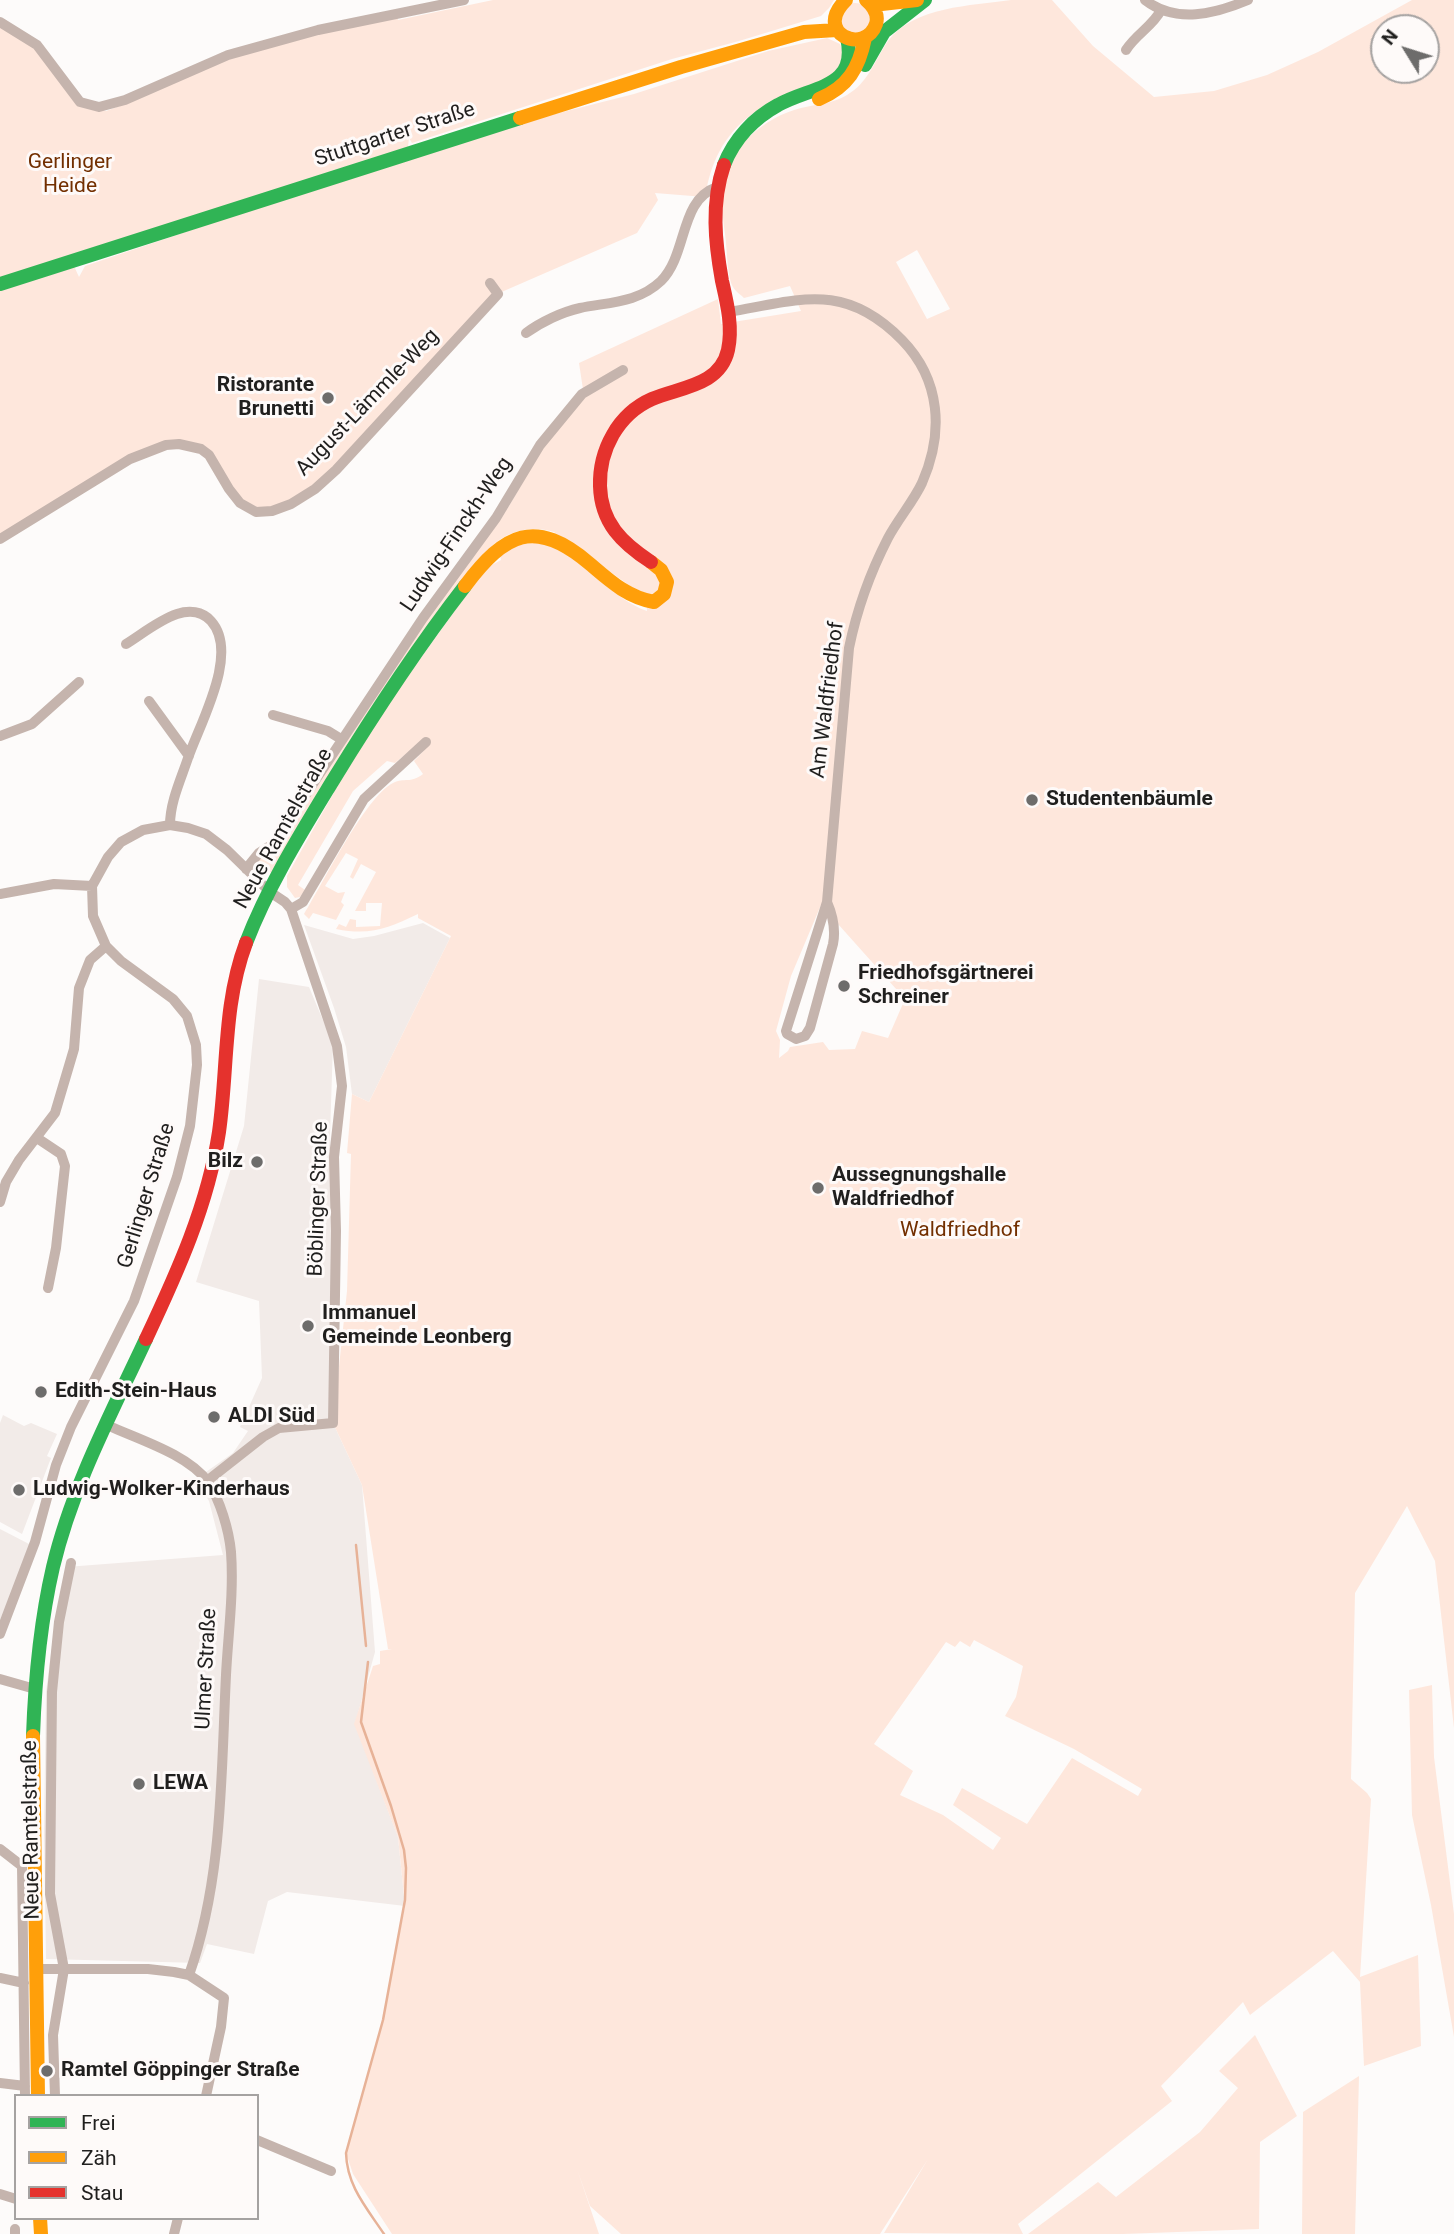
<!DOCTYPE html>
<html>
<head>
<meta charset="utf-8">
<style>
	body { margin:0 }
	#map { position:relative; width:1454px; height:2234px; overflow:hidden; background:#fdfbfa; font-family:Roboto,sans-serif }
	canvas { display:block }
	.legend { position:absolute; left:14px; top:2094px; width:245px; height:126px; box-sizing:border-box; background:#fefaf9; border:2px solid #a5a2a1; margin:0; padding:9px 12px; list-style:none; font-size:21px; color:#201f1e }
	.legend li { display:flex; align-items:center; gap:14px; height:35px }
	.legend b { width:35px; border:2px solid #a5a2a1 }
	.north { position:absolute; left:1370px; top:14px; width:70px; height:70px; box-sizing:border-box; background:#fefaf9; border:2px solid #a5a2a1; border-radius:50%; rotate:308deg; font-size:19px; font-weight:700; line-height:28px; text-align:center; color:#201f1e }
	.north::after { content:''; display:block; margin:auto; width:24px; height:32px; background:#6d6c6b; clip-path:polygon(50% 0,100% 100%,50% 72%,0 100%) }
</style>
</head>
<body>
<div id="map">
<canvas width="1454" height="2234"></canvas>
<ul class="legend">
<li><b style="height:9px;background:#30b455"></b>Frei</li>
<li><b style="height:9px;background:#ff9f0a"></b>Zäh</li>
<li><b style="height:9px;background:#e5322d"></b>Stau</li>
</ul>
<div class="north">N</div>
</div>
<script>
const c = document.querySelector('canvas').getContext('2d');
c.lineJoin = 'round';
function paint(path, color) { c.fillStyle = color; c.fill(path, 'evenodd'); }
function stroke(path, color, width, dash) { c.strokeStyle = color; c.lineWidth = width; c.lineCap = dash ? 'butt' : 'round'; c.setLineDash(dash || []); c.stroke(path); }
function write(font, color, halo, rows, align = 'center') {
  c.font = font + ' Roboto,sans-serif'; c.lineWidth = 6; c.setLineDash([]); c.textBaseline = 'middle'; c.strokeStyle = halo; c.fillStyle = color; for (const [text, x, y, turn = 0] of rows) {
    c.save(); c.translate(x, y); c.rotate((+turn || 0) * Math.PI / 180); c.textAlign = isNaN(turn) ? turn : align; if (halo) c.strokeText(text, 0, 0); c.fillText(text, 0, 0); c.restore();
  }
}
const built = new Path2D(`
	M423,923L450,938L369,1102L352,1094L346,1047L334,1008L304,925L353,939L374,936Z
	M259,979L309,987L333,1044L330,1135L336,1275L333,1423L362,1485L375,1652L355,1724L398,1837L405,1906L287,1892L268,1901L254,1954L207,1944L200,1963L46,1959L44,1833L46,1692L55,1622L66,1567L223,1555L209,1501L196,1479L233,1453L248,1431L240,1427L262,1378L259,1301L196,1282L244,1126Z
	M3,1415L24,1426L31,1423L57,1434L47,1456L51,1458L22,1534L0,1522V1423Z
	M0,1529L31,1545L0,1620Z`);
const green = new Path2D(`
	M493,0H834L829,8L821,16L739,41L672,59L412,143L409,138L408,147L0,278V24L25,37L87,107L106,111L128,103L228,55L397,16L398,20Z
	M1011,0H1052L1093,46L1154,97L1214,91L1267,75L1318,52L1412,0H1454V1728L1435,1561L1407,1506L1355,1593L1351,1779L1367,1793L1371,1799L1360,1977L1418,1955L1421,2046L1364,2066L1360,1982L1333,1951L1250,2015L1243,2002L1161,2086L1172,2101L1018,2224L1023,2234L884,2233L928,2159L880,2234H621L590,2206L577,2169L599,2234H392L353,2174L346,2153L383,2020L405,1906L398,1837L354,1724L373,1666L380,1664V1651L392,1649H388L362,1485L333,1423L347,1291L351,1154L347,1153L352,1094L369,1102L451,936L418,918V914C388,928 371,936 336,929L339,924L346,927L350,919L356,920V927L380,926L382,903H366V911H355L376,872L361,864L353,879L350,877L358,859L346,853L325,886L338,893L345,892L341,902L344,905L336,920L313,913L309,919L304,914C322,885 365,797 393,783C405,777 410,784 423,774L414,761L429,745L424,739L395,763L387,761L353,791L298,885L305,890L300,897L295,898L287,887V876L342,778L395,694L482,573L488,567L501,560L500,555C561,513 596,594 647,611L646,593L633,588L554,532C535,526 514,529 498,541C475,558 458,590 442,613C380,697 326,785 272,873L255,865L260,857L267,854L275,845L416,633L509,506L544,445L584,396L579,363L718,299L721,324L801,311L790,286L744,298C741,295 735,291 733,287C727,277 727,247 725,234C723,219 721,202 723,187C728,148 764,117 801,108C817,104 832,104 847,95C868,83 875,60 888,41C914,6 971,6 1011,0ZM1384,28H1426V70H1384ZM917,250L950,309L927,319L896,262ZM821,905L905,999L888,1038L862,1031L855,1049L829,1050L823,1042L790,1047L788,1051L779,1058L780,1040L776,1031L791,976ZM974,1640L1023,1666L1016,1697L1005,1716L1074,1749L1142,1789L1138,1796L1072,1758L1027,1824L962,1788L953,1805L1001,1838L993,1850L943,1815L900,1795L913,1771L874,1744L946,1642L955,1647L960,1641L970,1647Z
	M840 18a15 15 0 1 1 30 0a15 15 0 1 1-30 0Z
	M827,38L840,44C845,55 843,65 834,74C828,80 818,82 810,85C790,94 769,101 752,114C723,136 711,162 705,197L655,193L658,200L637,233L497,294L336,470L272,511L240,503L209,455L179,444L148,451L0,539V291L74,266L79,277L85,266L472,135L634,94L768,51Z
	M1432,1685L1434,1757L1454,1914V2037L1431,1905L1412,1815L1409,1690Z
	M1255,2035L1297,2116L1260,2142L1259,2229L1123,2234H1028L1098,2182L1116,2197L1200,2132L1238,2088L1219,2071Z
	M1359,2076L1355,2234H1302L1303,2112Z`);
const stream = new Path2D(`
	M356,1545L366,1646
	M368,1662L361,1722L391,1806L404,1850L406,1868L405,1900L383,2020L346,2153C347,2186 366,2207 384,2234`);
const street = new Path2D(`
	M1145,0C1176,24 1215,14 1248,0
	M0,22L37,45L80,102L99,107L125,100L228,55L318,30L464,0
	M1126,50C1136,34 1153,26 1161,10
	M728,312C800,300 844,281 902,340C941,380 944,433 922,483C913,502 898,519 888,538C870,573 857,609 849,648L827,902L786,1031L787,1034L796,1039L805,1036L810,1028L833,944C836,929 833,916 827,902
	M526,333C541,322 562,312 580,308C609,302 638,303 661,281C688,254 679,200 717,187
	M0,539L130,459L166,445L179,444L201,449L209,455L229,489L240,503L256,512L272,511L291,504L315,489L336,470L498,294L490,283
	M126,644C142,634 159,620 177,614C189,610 202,611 211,621C240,653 200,723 188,758C181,779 170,802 170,825
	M149,701L189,756
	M273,715L328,731L341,739
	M0,736L32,724L79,682
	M246,869L259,853L273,844L423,618L496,518L540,445L582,394L623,370
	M0,894L54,884L92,886
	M291,909L303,902L364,799L426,742
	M37,1138L61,1154L65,1166L56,1248L48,1288
	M0,1202L6,1182L19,1160L55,1113L74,1049L79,988L90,960L106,946
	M107,1425C137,1439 188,1454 208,1482C220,1500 229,1530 231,1552C234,1593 228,1635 226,1675C221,1775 223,1879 189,1975
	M0,1634L35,1542L56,1465L71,1427L134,1301L177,1177L190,1126L197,1065L196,1045L187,1016L173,999L121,961L106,946L93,916L92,886L108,857L121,842L143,830L170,825L188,828L206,834L227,850L270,892L285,902L291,909L337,1046L342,1086L334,1157L336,1231L333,1423L279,1428L263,1437L207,1481
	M0,1679L35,1689
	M0,1849L22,1866L25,2096
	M36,1969H148L174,1972L189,1975L224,1998L221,2027L206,2096
	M0,1978L24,1983
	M0,2083L25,2086
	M55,2096L53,2035L64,1969L50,1894L52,1692L59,1622L71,1563
	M257,2140L331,2171
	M0,2194L16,2199
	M15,2229V2234
	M174,2234L178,2218`);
const fast = new Path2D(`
	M865,65L884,32L925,0
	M724,165C734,139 754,118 778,105C811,86 859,89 847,38
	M0,284L520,118
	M246,943C268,886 301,833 332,782C373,715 417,648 465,586
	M33,1736C35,1679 40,1623 53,1567C72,1487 112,1412 146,1339`);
const slow = new Path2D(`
	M846,0C812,33 865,56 876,24C879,14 873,6 866,0
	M873,5L917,0
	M819,99C848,87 859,68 865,38
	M520,118L681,67L804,32L837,30
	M465,586C505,533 535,517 590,564C610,581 627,597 654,602L664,594L667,582L661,570L651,562
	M33,1736L38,2096
	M40,2218L41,2234`);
const jam = new Path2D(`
	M651,562C622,543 601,523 600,486C599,450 618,414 652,399C680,387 720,386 728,350C733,327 727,303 722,281C715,242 711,203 724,165
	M146,1339C177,1273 208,1205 219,1132C228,1069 223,1004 246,943`);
const markers = [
	[328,398,7,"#6d6c6b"],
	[1032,800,7,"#6d6c6b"],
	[844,986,7,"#6d6c6b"],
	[257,1162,7,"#6d6c6b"],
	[818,1188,7,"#6d6c6b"],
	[308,1326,7,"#6d6c6b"],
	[41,1392,7,"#6d6c6b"],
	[214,1417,7,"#6d6c6b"],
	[19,1490,7,"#6d6c6b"],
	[139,1784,7,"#6d6c6b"],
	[47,2071,7,"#6d6c6b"]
];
const streetNames = [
	["Stuttgarter Straße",395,135,-18],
	["August-Lämmle-Weg",368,403,-46],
	["Ludwig-Finckh-Weg",457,535,-56],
	["Am Waldfriedhof",828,700,-83],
	["Neue Ramtelstraße",284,829,-61],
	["Gerlinger Straße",147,1196,-73],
	["Böblinger Straße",319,1199,-88],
	["Ulmer Straße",207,1669,-87],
	["Neue Ramtelstraße",32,1830,-91]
];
const parkNames = [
	["Gerlinger",70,163],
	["Heide",70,187],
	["Waldfriedhof",960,1231]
];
const poiNames = [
	["Ristorante",314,386,"right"],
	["Brunetti",314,410,"right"],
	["Studentenbäumle",1046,800],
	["Friedhofsgärtnerei",858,974],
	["Schreiner",858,998],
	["Bilz",243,1162,"right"],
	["Aussegnungshalle",832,1176],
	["Waldfriedhof",832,1200],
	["Immanuel",322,1314],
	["Gemeinde Leonberg",322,1338],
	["Edith-Stein-Haus",55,1392],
	["ALDI Süd",228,1417],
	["Ludwig-Wolker-Kinderhaus",33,1490],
	["LEWA",153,1784],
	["Ramtel Göppinger Straße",61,2071]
];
paint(built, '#f2ebe8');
paint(green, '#fee7dc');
stroke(stream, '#e7b297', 2.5);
stroke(street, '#c5b4ad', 10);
stroke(fast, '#30b455', 14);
stroke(slow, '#ff9f0a', 14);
stroke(jam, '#e5322d', 14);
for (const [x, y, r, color] of markers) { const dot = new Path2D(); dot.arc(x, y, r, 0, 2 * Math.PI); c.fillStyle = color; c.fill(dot); stroke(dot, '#fefaf9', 2.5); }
write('21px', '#201f1e', '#fefaf9', streetNames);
write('21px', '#722f00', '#fefaf9', parkNames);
write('bold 21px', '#201f1e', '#fefaf9', poiNames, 'left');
</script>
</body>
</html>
